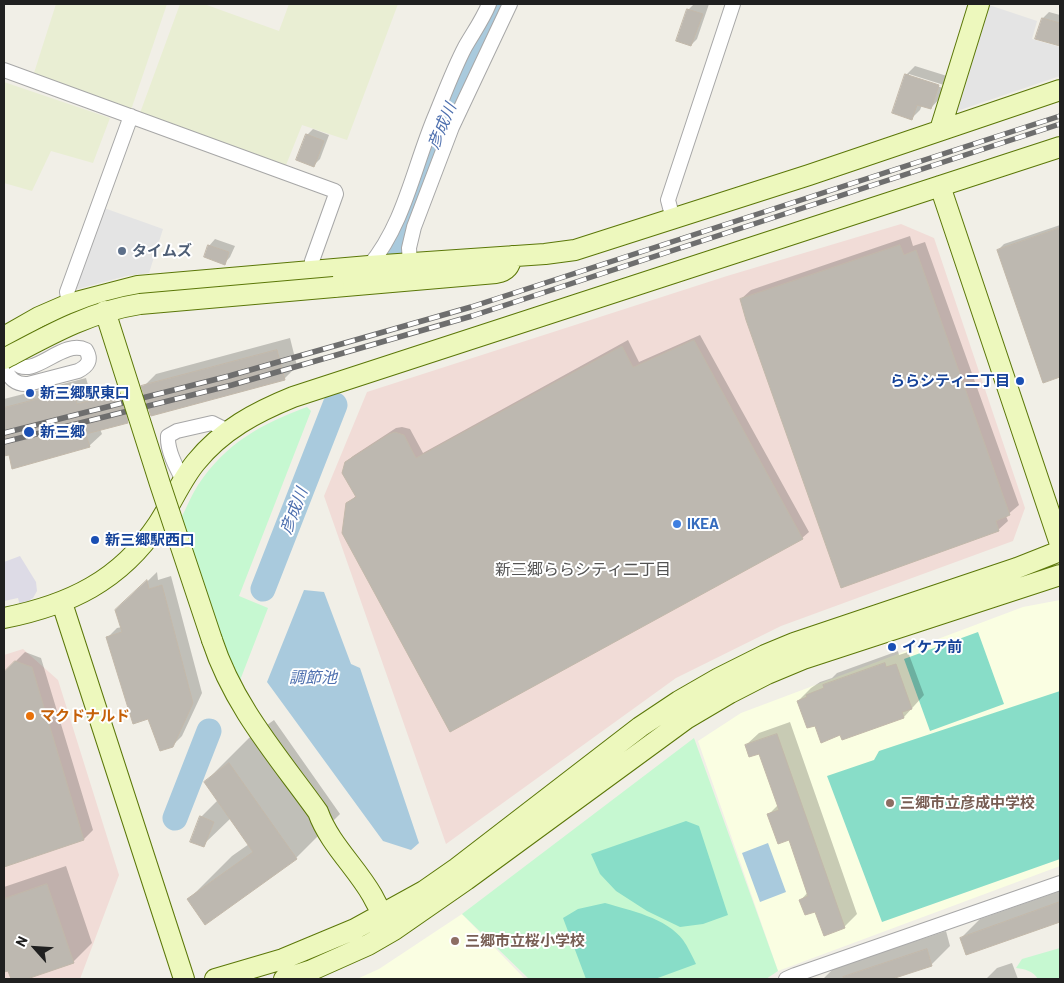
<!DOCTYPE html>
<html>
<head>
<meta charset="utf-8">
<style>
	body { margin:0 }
	#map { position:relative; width:1064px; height:983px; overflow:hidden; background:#f1efe7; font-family:Barlow,sans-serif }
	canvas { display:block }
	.frame { position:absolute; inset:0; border:5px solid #202020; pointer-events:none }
	.north { position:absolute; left:10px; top:923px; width:50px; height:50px; -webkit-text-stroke:4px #fff; paint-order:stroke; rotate:296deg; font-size:14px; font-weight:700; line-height:20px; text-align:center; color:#202020 }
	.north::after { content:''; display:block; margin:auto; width:18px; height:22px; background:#202020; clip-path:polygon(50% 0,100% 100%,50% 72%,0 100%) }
</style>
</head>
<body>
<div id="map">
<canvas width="1064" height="983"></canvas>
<div class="frame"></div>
<div class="north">N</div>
</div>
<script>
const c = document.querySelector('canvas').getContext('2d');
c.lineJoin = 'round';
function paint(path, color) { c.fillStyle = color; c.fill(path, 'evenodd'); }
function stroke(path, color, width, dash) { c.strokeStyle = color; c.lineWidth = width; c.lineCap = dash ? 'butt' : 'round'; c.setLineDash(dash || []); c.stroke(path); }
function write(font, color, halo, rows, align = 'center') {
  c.font = font + ' Barlow,"Noto Sans JP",sans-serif'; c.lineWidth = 4; c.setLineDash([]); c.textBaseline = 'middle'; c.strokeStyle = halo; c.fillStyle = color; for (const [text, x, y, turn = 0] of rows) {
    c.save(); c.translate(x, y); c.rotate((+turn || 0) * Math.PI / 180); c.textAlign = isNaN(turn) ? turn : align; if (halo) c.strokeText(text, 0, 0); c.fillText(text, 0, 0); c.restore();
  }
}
const commercial = new Path2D(`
	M901,224L934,238L1025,508L1013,541L781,626L676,678L446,844L324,496L367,392L727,276Z
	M23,649L58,680L119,875L80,979H4V655Z`);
const education = new Path2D(`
	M1060,600V866L778,971L698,741L741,713L1023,607Z
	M462,914L525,979H357L379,969Z`);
const farmland = new Path2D(`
	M56,4H167L131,110L33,76Z
	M180,4H204L279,31L289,4H398L347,140L302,125L286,165L140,113Z
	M4,82L110,118L93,163L51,151L32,191L4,183Z`);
const park = new Path2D(`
	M307,407L311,411L239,596L268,608L239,683L226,657L180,520C186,509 191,496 198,485C226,443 261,424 307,407Z
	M694,738L778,971L766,979H529L462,914Z
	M1060,948V979H1038C1033,971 1025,969 1016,968L1022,959Z`);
const pitch = new Path2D(`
	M978,632L1004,704L930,731L904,659Z
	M1060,691V859L882,922L827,776L874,760L879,751Z
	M686,821L699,826L728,915L703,924L680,927L647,911L616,891L600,874L591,854Z
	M605,903C629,910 667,918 683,940C688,947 692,956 696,964L655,979H586L563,918L578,909Z`);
const parking = new Path2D(`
	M989,5L1037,21L1032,39L1060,47V76L957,111L955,109Z
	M104,208L163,229L149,273L126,276L74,290Z`);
const plaza = new Path2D(`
	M20,556L36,582L37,591L33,598L20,606L18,598L4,601V562Z`);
const water = new Path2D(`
	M304,590L324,592L351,664L360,668L419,843L411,850L383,841L267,682Z
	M768,843L786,892L760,902L742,853Z`);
const shadow = new Path2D(`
	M694,4H709L697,39L691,45L688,10Z
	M1049,12L1060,15V45L1037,38L1043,18Z
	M915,66L947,76L944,85L909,74V77L943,88L939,99L931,108L922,105L920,110L912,118L906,75Z
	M313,129L329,135L320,159L314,165L307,135Z
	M1060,225V376L1043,382L998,250L1004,244Z
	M910,236L913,246L925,242L1019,505L1006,516L1008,521L998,530L741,299L751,290Z
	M215,239L235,246L230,257L224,264L209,246Z
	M700,335L809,532L802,538L451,731L347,504L357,495L346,462L353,456L396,428L402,427L410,429L423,453L628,340L639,362Z
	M290,338L297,366L284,379L143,387L156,374Z
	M86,378L90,392L131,381L140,409L127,422L100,429L102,434L89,446L4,455V399Z
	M157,572L158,580L171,576L202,693L182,736L172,746L149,717L108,637L117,628L122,627L117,611Z
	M898,651L899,655L908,652L924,695L904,717L843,738L841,734L816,724L798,701L811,688L820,682L832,678L837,673Z
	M25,652L41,658L93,830L84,839L4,866V673Z
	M274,720L340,814L296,858L188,900L232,856L249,844L231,818L203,845L201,817L218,800L205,782L249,738Z
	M790,722L857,914L844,927L801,900L808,892L790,839L769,814L778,805L760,752L746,745L759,733Z
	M66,866L92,943L73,962L23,979H12L9,969L4,971V887Z
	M1060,891V920L966,954L961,938L980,919Z
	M946,931L950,946L931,965L888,979H823L834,968Z
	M1012,963L1018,979H986L997,968Z`);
const river = new Path2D(`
	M395,251L438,133L499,4
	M263,589L335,405
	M175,818L209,731`);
const building = new Path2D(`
	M687,9L703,14L691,46L676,41Z
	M1042,18L1060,23V46L1035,39Z
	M905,74L939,85L931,109L917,105L912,120L892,113Z
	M306,134L324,141L314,167L296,160Z
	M1060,228V377L1043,383L997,250Z
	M208,245L229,252L225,265L204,257Z
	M900,245L904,255L916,250L1010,515L996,521L999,531L841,588L746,320L740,299Z
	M694,340L803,539L450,732L342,533L346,503L356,497L342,473L345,462L389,434L395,432L404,435L416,458L622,346L633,367Z
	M277,350L285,380L151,416L141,386Z
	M73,390L77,404L118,393L128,423L86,434L90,447L12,469L9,455L4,456V408Z
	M147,580L149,589L162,585L193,703L173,747L160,751L148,719L133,724L106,637L122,632L115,610Z
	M15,661L32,667L84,840L4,867V672Z
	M885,663L886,667L896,664L912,709L902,712L904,718L842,740L840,735L821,743L815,726L807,728L797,701L807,697L806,695L824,688L823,685Z
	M777,734L845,928L824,936L815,912L805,915L799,900L808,896L789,840L778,844L767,814L779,810L759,754L749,757L745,745Z
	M229,763L297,859L205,925L187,899L253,852L204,782Z
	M200,816L214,822L204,847L190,842Z
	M47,884L74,963L27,979H11L8,971L4,972V899Z
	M1060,902V922L966,955L960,938Z
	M927,949L932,966L892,979H844L843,977Z`);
const street = new Path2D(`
	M4,70L335,191L336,194L312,261L311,271
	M673,219L668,200L733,4
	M410,264L409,248L414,227L452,127L510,4
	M369,266C405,223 414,165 436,114C445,92 454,68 465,47C473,33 483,19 489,4
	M69,304L67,292L131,116
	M4,368C10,378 15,385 28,384L78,371C88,366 92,360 86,350C63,338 33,380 16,363C12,360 10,354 7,350
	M183,480C176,467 167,450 168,436L177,431L212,423L228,431
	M786,979L795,975L1060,883`);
const secondary = new Path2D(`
	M940,130L979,4
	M940,186L1060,544
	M334,287L496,273C507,271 510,266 512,256
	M4,337L39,317L69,304L138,286L369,266L545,254L575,250L809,175L1060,90
	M62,603L184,979
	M4,618C69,605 120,581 158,524C172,503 181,480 196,462C222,430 256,412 293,397L1060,147
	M212,640C234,707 277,755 318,812C329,843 356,867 372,895C378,906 382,915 390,925
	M215,979L283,959L355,929L424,891L457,868L640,727L679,701L719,678L765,655L794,643L1017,568L1060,551
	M284,979L312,970L368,945L394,930L466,880L686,719L730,693L767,674L803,659L1060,575`);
const rail = new Path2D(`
	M4,433L229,376L471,307L1060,116
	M4,442L232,385L472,316L1060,124`);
const secondaryBridge = new Path2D(`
	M105,311L160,484L212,640
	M4,359C49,335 89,312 140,304L334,287`);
const markers = [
	[122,251,5,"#5c6f8a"],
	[1020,381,5,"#1a4fb4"],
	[30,393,5,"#1a4fb4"],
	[29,432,6,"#1a4fb4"],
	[677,524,5,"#3f7fe0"],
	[95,540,5,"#1a4fb4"],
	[892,647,5,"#1a4fb4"],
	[30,716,5,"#e8710a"],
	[890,803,5,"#8d6e63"],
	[455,941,5,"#8d6e63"]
];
const serviceNames = [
	["タイムズ",132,251]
];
const transitNames = [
	["ららシティ二丁目",1010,381,"right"],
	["新三郷駅東口",40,393],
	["新三郷",40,432],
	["新三郷駅西口",105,540],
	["イケア前",902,647]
];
const shopNames = [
	["IKEA",687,524]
];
const foodNames = [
	["マクドナルド",40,716]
];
const educationNames = [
	["三郷市立彦成中学校",900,803],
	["三郷市立桜小学校",465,941]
];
const waterNames = [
	["彦成川",442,126,-67],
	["彦成川",294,511,-69],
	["調節池",313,678]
];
const neighbourhoodNames = [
	["新三郷ららシティ二丁目",583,570]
];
paint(commercial, '#f1dcd7');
paint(education, '#fafee2');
paint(farmland, '#e9eed3');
paint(park, '#c6f8d1');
paint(pitch, '#88ddc8');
paint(parking, '#e4e4e4');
paint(plaza, '#dddbe6');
paint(water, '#a9cadd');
paint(shadow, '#0003');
stroke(river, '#a9cadd', 25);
paint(building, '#bdb8b0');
stroke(building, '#c2b8aa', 1);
stroke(street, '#a7a7a7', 16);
stroke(secondary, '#5b7708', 22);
stroke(street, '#fff', 14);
stroke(secondary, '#edf8bd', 20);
stroke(rail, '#6e6e6e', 5.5);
stroke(rail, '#fff', 4, [11]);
stroke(secondaryBridge, '#5b7708', 22, []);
stroke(secondaryBridge, '#edf8bd', 20);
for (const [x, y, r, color] of markers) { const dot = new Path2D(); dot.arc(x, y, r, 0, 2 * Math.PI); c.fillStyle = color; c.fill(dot); stroke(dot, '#fff', 2); }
write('bold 15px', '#4e5e75', '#fff', serviceNames, 'left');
write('bold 15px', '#164399', '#fff', transitNames, 'left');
write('bold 15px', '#366cbe', '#fff', shopNames, 'left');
write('bold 15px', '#c56008', '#fff', foodNames, 'left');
write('bold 15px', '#785e54', '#fff', educationNames, 'left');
write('italic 16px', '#4e70af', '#fff', waterNames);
write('16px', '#535353', '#fff', neighbourhoodNames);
</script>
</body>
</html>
